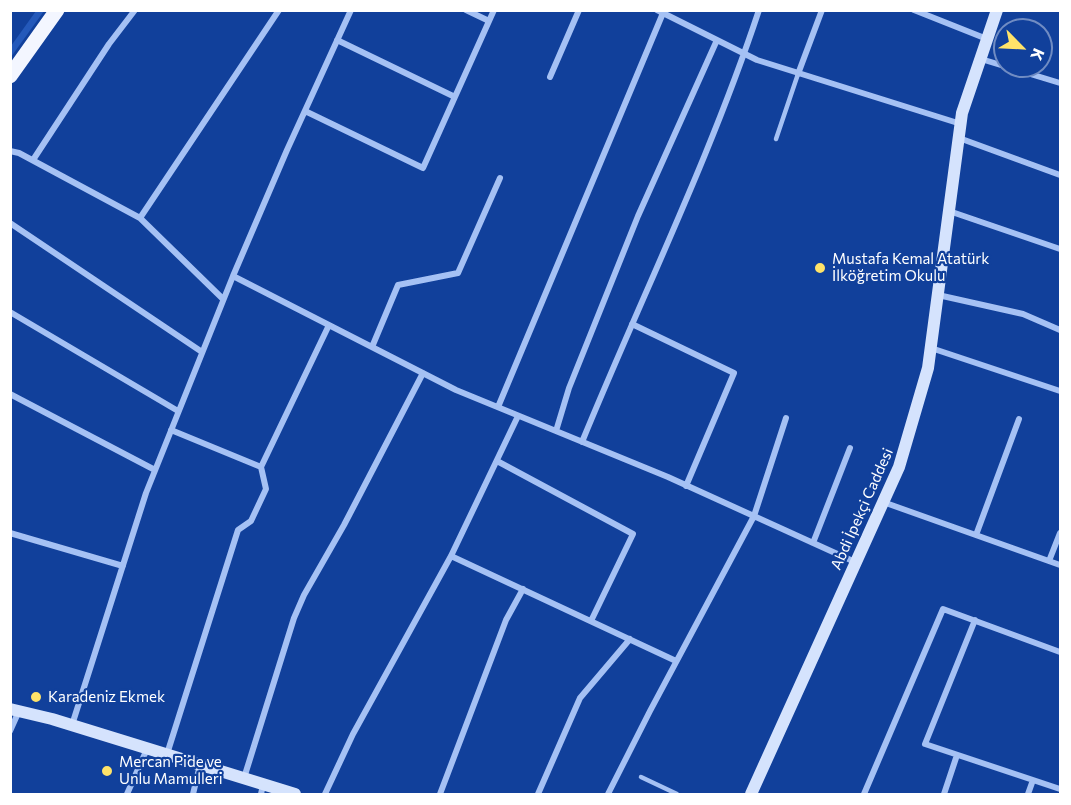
<!DOCTYPE html>
<html>
<head>
<meta charset="utf-8">
<style>
	body { margin:0 }
	#map { position:relative; width:1071px; height:805px; overflow:hidden; background:#11409b; font-family:Commissioner,sans-serif }
	canvas { display:block }
	.frame { position:absolute; inset:0; border:12px solid #fff; pointer-events:none }
	.north { position:absolute; left:993px; top:18px; width:60px; height:60px; box-sizing:border-box; background:#11409b; border:2px solid #708cc3; border-radius:50%; rotate:114deg; font-size:16px; font-weight:700; line-height:24px; text-align:center; color:#fff }
	.north::after { content:''; display:block; margin:auto; width:21px; height:27px; background:#ffe369; clip-path:polygon(50% 0,100% 100%,50% 72%,0 100%) }
</style>
</head>
<body>
<div id="map">
<canvas width="1071" height="805"></canvas>
<div class="frame"></div>
<div class="north">K</div>
</div>
<script>
const c = document.querySelector('canvas').getContext('2d');
c.lineJoin = 'round';
function paint(path, color) { c.fillStyle = color; c.fill(path, 'evenodd'); }
function stroke(path, color, width, dash) { c.strokeStyle = color; c.lineWidth = width; c.lineCap = dash ? 'butt' : 'round'; c.setLineDash(dash || []); c.stroke(path); }
function write(font, color, halo, rows, align = 'center') {
  c.font = font + ' Commissioner,sans-serif'; c.lineWidth = 4.5; c.setLineDash([]); c.textBaseline = 'middle'; c.strokeStyle = halo; c.fillStyle = color; for (const [text, x, y, turn = 0] of rows) {
    c.save(); c.translate(x, y); c.rotate((+turn || 0) * Math.PI / 180); c.textAlign = isNaN(turn) ? turn : align; if (halo) c.strokeText(text, 0, 0); c.fillText(text, 0, 0); c.restore();
  }
}
const green = new Path2D(`
	M36,11H44L11,57V46Z`);
const lane = new Path2D(`
	M776,139L798,74
	M641,777L677,794`);
const street = new Path2D(`
	M351,10L287,150L233,276L456,390L668,477L855,562
	M466,10L489,21
	M657,10L757,60L961,124
	M914,10L987,39
	M337,40L455,97
	M981,59L1060,83
	M798,74L822,10
	M550,77L579,10
	M305,111L423,168L494,10
	M959,138L1060,175
	M10,151L19,153L140,218L223,299
	M33,160L109,44L135,10
	M949,211L1060,249
	M140,218L279,10
	M10,223L202,352
	M938,295L1023,314L1060,330
	M10,312L178,411
	M632,324L734,373L686,486
	M372,347L398,285L458,273L500,178
	M931,348L1060,391
	M10,394L155,470
	M498,407L663,13
	M171,430L261,467L329,325
	M556,431L569,388L638,216L717,40
	M582,442C641,298 710,158 759,10
	M497,461L633,534L591,621
	M883,502L1060,565
	M10,533L123,566
	M976,535L1019,419
	M813,543L850,448
	M451,556L676,661
	M1049,561L1060,533
	M975,620L925,744L1060,789
	M72,725L146,493L233,276
	M10,731L19,711
	M167,754L238,530L251,521L266,489L261,467
	M244,778L294,618L304,595L344,525L423,373
	M127,794L147,749
	M193,794L200,765
	M261,794L263,785
	M325,794L353,734L451,556L518,416
	M440,794L506,620L523,589
	M538,794L580,698L630,639
	M608,794L650,711L754,516L786,418
	M864,794L943,609L1060,652
	M944,794L957,755
	M1028,794L1033,780`);
const secondary = new Path2D(`
	M10,709L52,719L295,794
	M751,794L899,467L928,368L962,113L997,10`);
const primary = new Path2D(`
	M10,76L57,10`);
const markers = [
	[820,268,6,"#ffe369"],
	[36,697,6,"#ffe369"],
	[107,771,6,"#ffe369"]
];
const poiNames = [
	["Mustafa Kemal Atatürk",832,259],
	["İlköğretim Okulu",832,276],
	["Karadeniz Ekmek",48,697],
	["Mercan Pide ve",119,762],
	["Unlu Mamulleri",119,779]
];
const streetNames = [
	["Abdi İpekçi Caddesi",862,509,-66]
];
paint(green, '#2459ba');
stroke(lane, '#a5c1f4', 4.5);
stroke(street, '#a5c1f4', 6);
stroke(secondary, '#d5e3fd', 12);
stroke(primary, '#f3f6ff', 15);
for (const [x, y, r, color] of markers) { const dot = new Path2D(); dot.arc(x, y, r, 0, 2 * Math.PI); c.fillStyle = color; c.fill(dot); stroke(dot, '#11409b', 2); }
write('15px', '#fff', '#11409b', poiNames, 'left');
write('15px', '#fff', '#11409b', streetNames);
</script>
</body>
</html>
